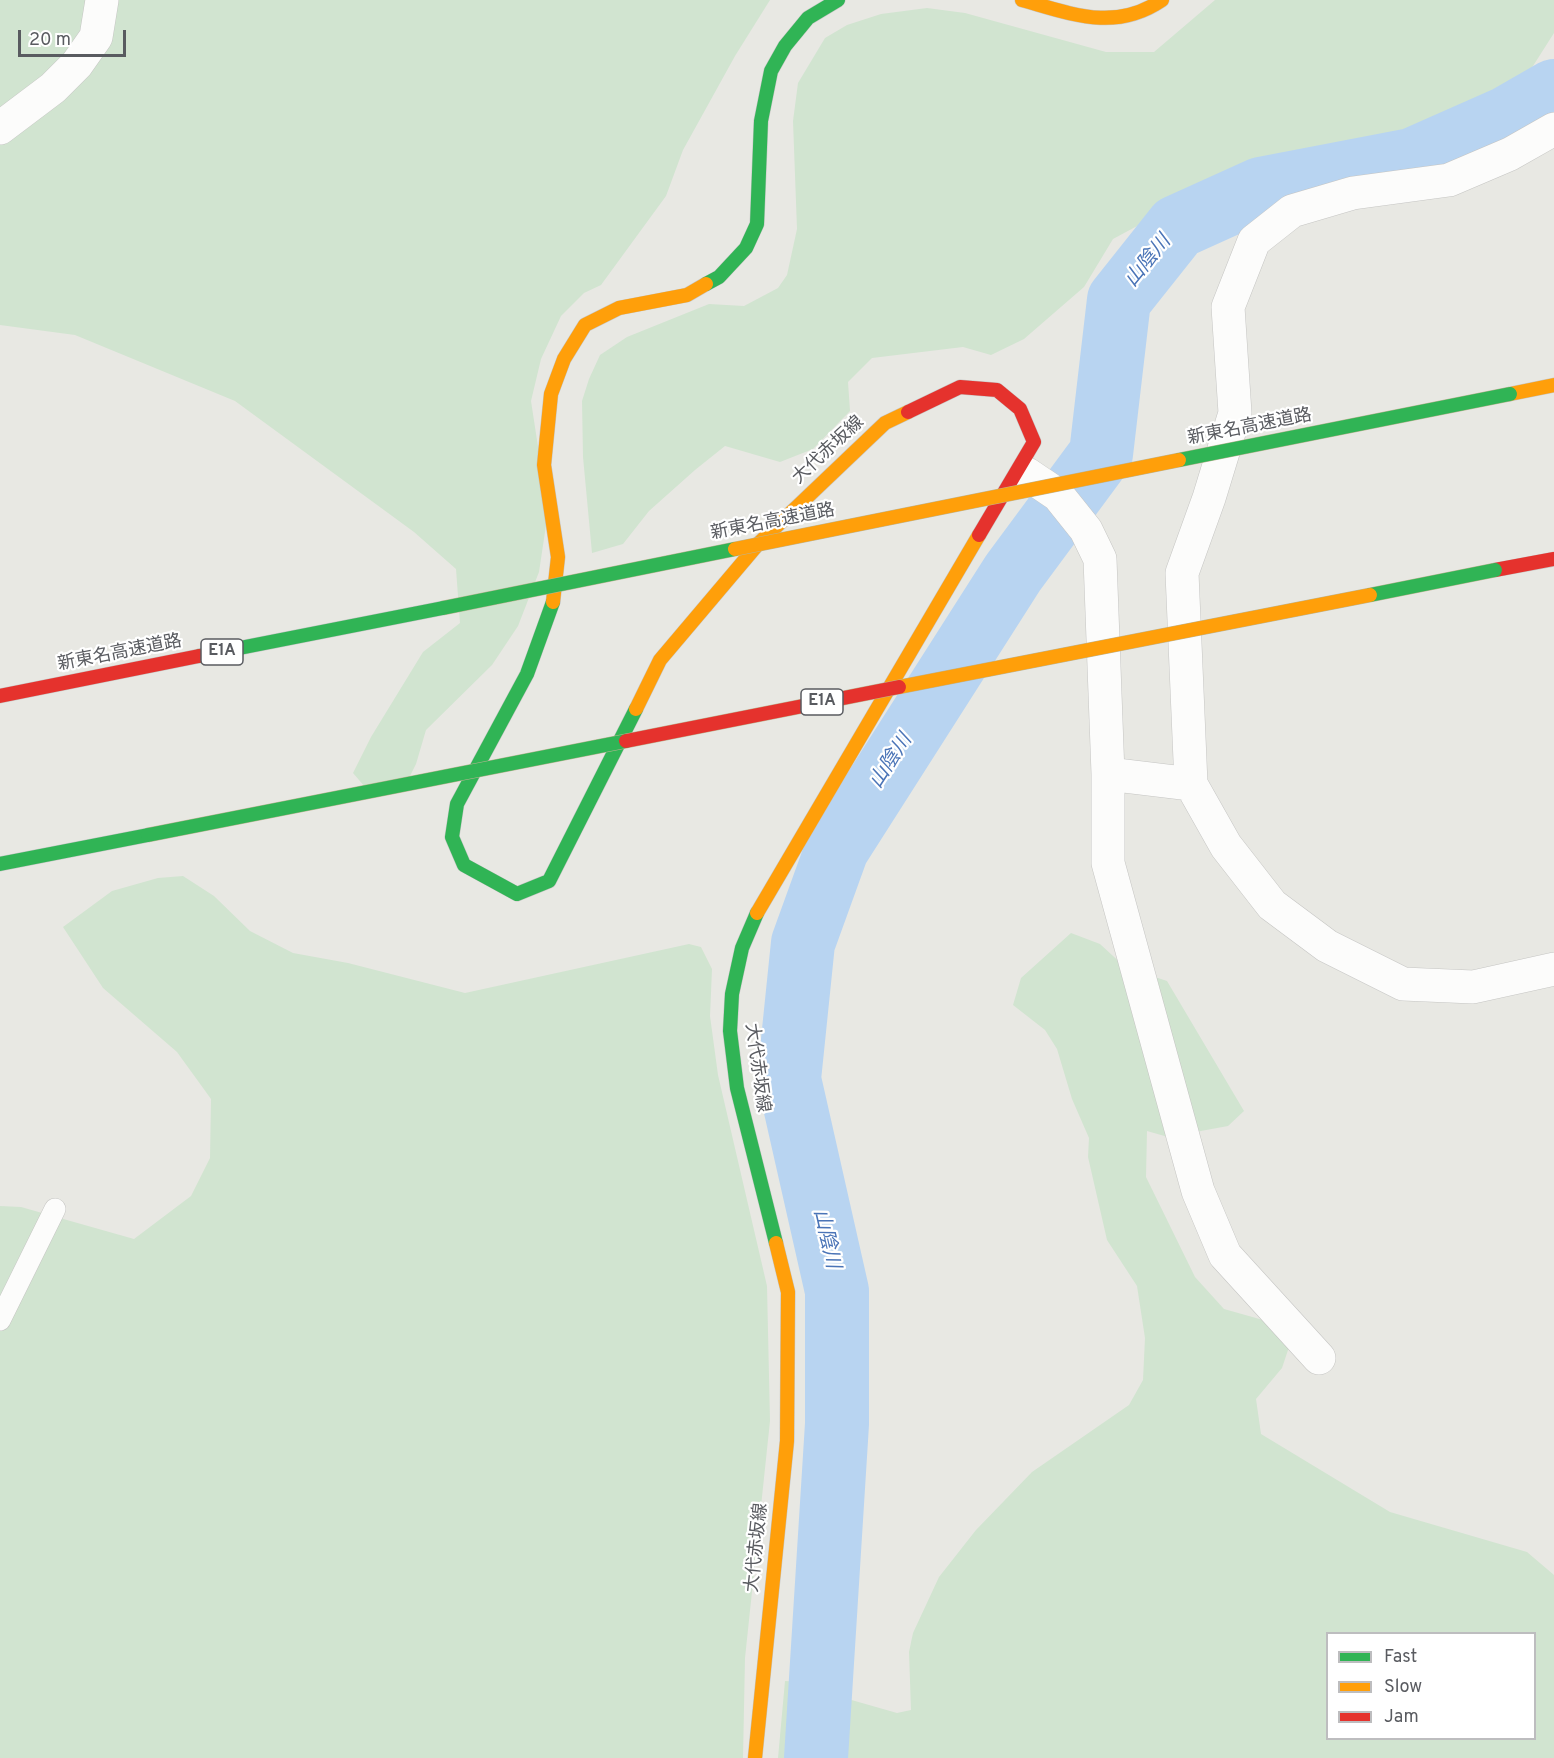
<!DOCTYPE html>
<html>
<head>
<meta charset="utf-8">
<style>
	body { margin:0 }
	#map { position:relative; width:1554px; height:1758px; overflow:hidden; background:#e8e8e3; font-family:Overpass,sans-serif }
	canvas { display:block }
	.legend { position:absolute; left:1326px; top:1632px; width:210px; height:108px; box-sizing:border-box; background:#fff; border:2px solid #bdbdbf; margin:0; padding:8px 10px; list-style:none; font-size:18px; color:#595b60 }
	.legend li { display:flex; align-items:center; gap:12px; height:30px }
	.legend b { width:30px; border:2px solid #bdbdbf }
	.scale { position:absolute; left:18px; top:30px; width:108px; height:27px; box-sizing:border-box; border:3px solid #595b60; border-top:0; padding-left:8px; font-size:18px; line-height:21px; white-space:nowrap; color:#595b60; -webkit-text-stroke:4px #fff; paint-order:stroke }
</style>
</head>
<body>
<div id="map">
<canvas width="1554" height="1758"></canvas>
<ul class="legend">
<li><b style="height:8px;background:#30b455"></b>Fast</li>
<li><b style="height:8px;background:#ff9f0a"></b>Slow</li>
<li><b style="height:8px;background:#e5322d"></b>Jam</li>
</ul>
<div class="scale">20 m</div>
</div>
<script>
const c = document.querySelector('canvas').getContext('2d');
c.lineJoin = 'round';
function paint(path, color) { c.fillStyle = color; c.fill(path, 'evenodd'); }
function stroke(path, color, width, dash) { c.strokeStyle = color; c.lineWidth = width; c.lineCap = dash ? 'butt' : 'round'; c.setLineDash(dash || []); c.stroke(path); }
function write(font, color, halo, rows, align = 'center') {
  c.font = font + ' Overpass,"Noto Sans JP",sans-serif'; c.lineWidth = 4.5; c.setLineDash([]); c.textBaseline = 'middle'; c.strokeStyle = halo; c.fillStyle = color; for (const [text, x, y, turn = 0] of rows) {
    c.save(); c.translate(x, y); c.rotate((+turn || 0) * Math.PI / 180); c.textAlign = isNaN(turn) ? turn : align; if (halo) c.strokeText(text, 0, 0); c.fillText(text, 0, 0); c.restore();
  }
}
const green = new Path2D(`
	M0,0H770L735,56L683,150L666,196L601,285L584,293L561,316L541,359L531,401L548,512L539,572L518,626L492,665L426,730L416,764L402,792L371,794L353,773L371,737L423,652L460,623L456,569L414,532L235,401L75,335L0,325Z
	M1215,0H1554V33L1519,88L1330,165L1217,183L1113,239L1084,287L1024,339L991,355L963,347L872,358L848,382L850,411L813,449L780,462L725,446L695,470L649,511L623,544L592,553L583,457L582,401L589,379L600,355L627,337L709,304L744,306L778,288L787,275L797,229L793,121L798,83L825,38L847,25L881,14L927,8L965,13L1106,52H1154Z
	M183,876L214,896L250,931L293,953L348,963L465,993L689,944L701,947L712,969L710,1016L718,1075L767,1286L770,1421L745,1658L743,1758H0V1206L21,1207L134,1239L191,1196L210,1158L211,1099L177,1052L103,988L63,927L112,891L158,878Z
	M1071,933L1100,944L1125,967L1167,981L1244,1111L1228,1126L1168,1137L1147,1131L1146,1177L1195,1277L1224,1309L1295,1329L1282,1368L1256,1399L1261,1434L1390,1512L1527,1552L1554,1575V1758H778L785,1681L800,1682L827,1693L897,1713L911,1710L909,1652L913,1633L939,1577L976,1530L1032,1472L1129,1405L1143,1380L1145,1338L1137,1286L1107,1240L1088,1157L1089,1138L1072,1099L1057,1049L1045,1030L1013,1005L1021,978ZM1328,1634H1534V1738H1328Z`);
const river = new Path2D(`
	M816,1758L837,1424V1291L789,1079L803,943L837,849L1013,573L1101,454L1119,300L1177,227L1261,189L1412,160L1507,118L1554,91`);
const lane = new Path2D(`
	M0,1320L55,1209`);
const street = new Path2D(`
	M0,128L53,88L77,64L96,37L102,0
	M1554,129L1510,154L1449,180L1353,193L1292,211L1254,241L1228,307L1235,413L1209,498L1182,573L1191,784L1226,846L1272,905L1327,946L1403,984L1473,987L1554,969
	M1027,474L1058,495L1086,530L1100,559L1108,774V863L1198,1191L1225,1255L1319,1358
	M1108,774L1191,784`);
const fast = new Path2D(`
	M706,284L719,277L746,248L757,224L761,121L771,71L785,46L808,18L838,0
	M553,602L527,674L457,804L452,837L464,865L517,894L549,881L636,709
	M199,656L443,608
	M0,864L148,835
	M757,913L742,948L732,994L730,1031L737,1088L776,1243`);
const slow = new Path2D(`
	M1022,0C1072,14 1115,32 1162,0
	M1510,394L1554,385
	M553,602L558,557L544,465L551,394L564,359L585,325L619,308L687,295L706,284
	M636,709L660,660L759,543L885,423L908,412
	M757,913L979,535
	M755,1758L787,1441L788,1292L776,1243`);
const jam = new Path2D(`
	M908,412L960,387L997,390L1020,409L1034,442L979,535
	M1495,570L1554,559
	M0,696L199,656`);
const fastBridge = new Path2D(`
	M1179,460L1510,394
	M1370,595L1495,570
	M443,608L735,549
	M148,835L626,741`);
const slowBridge = new Path2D(`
	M735,549L1179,460
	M899,687L1370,595`);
const jamBridge = new Path2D(`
	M626,741L899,687`);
const shields = [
	[222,652,42],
	[822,702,42]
];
const shieldNames = [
	["E1A",222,652],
	["E1A",822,702]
];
const streetNames = [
	["新東名高速道路",1250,428,-11],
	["大代赤坂線",829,451,-43],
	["新東名高速道路",773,523,-11],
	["新東名高速道路",120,654,-11],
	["大代赤坂線",756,1068,82],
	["大代赤坂線",758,1548,-84]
];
const waterNames = [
	["山陰川",1149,262,-51],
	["山陰川",892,762,-57],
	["山陰川",825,1239,77]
];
paint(green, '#d1e4d0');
stroke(river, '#b8d4f1', 64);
stroke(lane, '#c5c5c3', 22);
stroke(street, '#c5c5c3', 34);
stroke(fast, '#c5c5c4', 15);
stroke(slow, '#c5c5c4', 15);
stroke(jam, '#c5c5c4', 15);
stroke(lane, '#fcfcfb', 21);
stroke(street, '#fcfcfb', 33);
stroke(fast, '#30b455', 14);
stroke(slow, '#ff9f0a', 14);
stroke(jam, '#e5322d', 14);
stroke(fastBridge, '#bcb494', 15, []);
stroke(slowBridge, '#bcb494', 15, []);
stroke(jamBridge, '#bcb494', 15, []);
stroke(fastBridge, '#30b455', 14);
stroke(slowBridge, '#ff9f0a', 14);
stroke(jamBridge, '#e5322d', 14);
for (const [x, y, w] of shields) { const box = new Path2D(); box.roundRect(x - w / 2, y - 13, w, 26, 4.5); c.fillStyle = '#fff'; c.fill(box); stroke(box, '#595b60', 1.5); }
write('bold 16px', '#595b60', null, shieldNames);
write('18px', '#595b60', '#fff', streetNames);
write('italic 20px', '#4a74b7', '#fff', waterNames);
</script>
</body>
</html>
